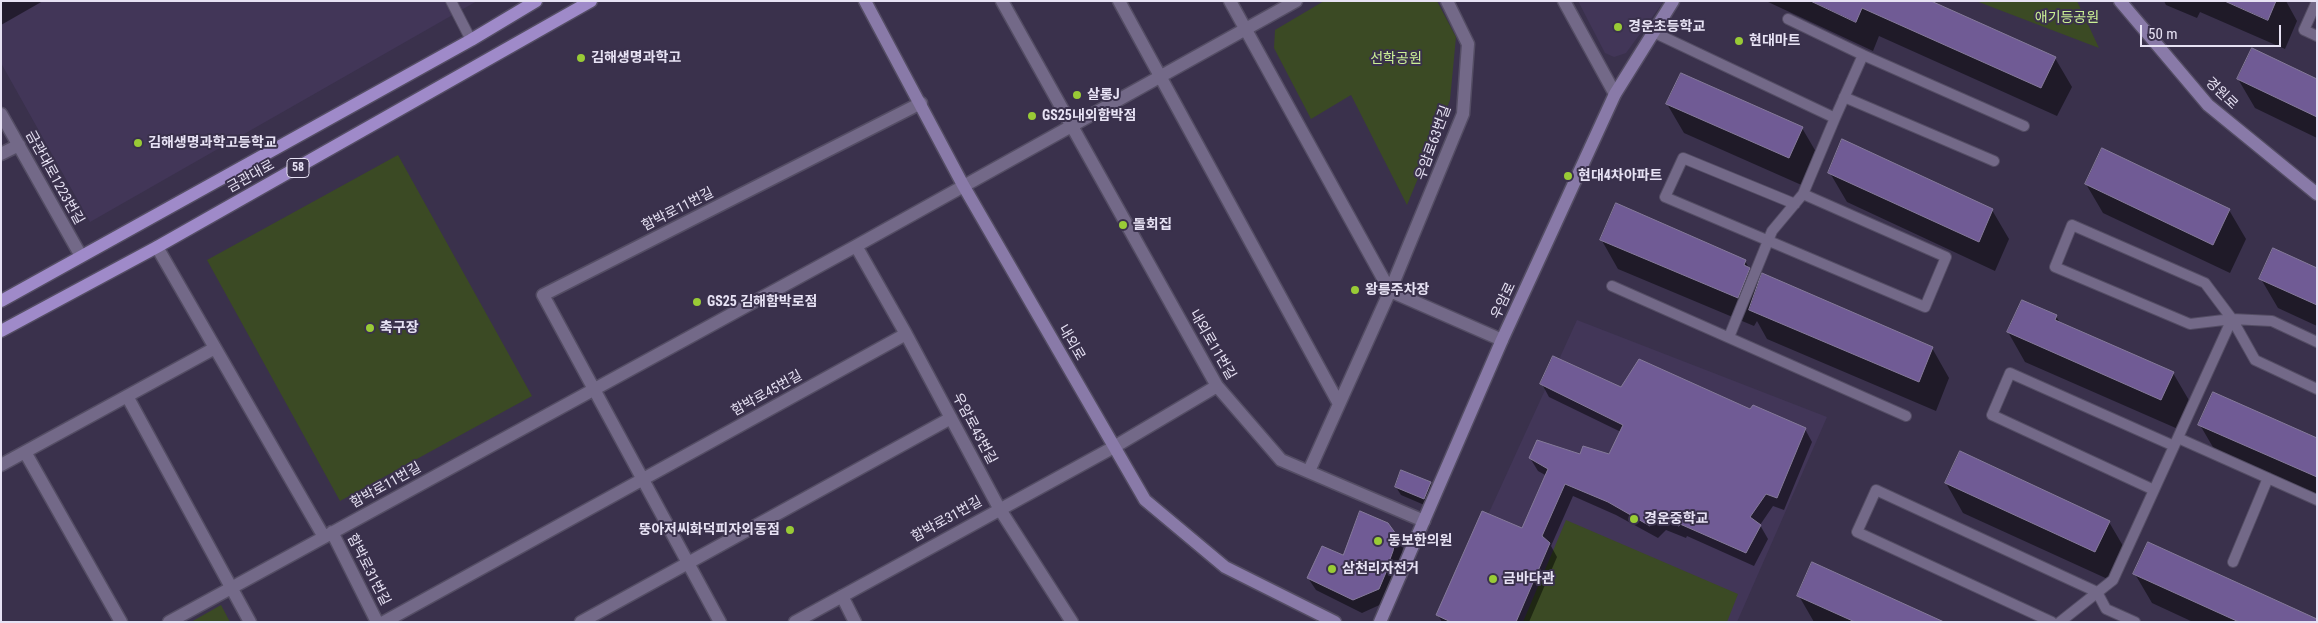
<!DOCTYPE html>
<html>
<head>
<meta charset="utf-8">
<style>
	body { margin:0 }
	#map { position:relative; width:2318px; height:623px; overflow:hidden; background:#3a314c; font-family:"Roboto Condensed",sans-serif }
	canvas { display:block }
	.frame { position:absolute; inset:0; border:2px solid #e7e2f4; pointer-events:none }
	.scale { position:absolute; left:2140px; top:25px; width:141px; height:22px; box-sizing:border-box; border:2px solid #e7e2f4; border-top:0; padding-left:6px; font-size:15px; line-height:18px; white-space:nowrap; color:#e7e2f4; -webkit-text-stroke:4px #3a314c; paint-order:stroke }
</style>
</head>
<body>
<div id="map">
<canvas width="2318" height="623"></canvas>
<div class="frame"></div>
<div class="scale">50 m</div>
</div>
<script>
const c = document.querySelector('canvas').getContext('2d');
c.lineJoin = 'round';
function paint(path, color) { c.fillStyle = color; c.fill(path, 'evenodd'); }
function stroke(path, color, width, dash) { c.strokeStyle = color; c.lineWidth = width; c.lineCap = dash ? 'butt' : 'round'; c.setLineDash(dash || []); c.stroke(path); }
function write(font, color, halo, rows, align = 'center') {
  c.font = font + ' "Roboto Condensed","Noto Sans KR",sans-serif'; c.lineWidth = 4; c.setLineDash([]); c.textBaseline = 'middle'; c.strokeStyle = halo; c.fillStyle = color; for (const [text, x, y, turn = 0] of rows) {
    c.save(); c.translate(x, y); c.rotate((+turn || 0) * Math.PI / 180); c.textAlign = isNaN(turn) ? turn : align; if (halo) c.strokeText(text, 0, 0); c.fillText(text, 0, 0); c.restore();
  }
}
const built = new Path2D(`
	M1,1H477L90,222L1,63Z
	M1578,1H1664L1626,53L1614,57L1605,53Z
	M1577,320L1827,417L1737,622H1439Z`);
const green = new Path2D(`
	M1324,1H1437L1456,37L1450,100L1407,205L1351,95L1311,119L1274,48L1275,30Z
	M1976,1H2077L2099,48Z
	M398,155L532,396L340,501L207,260Z
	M1566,520L1738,594L1727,622H1523Z
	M221,605L230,622H191Z`);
const shadow = new Path2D(`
	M1,1H43L1,25Z
	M1766,1H1928L2055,58L2072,87L2057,116L1879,36L1873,51Z
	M2164,1H2286L2297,21L2285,49L2200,12L2197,18L2166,5Z
	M2238,79L2317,81V138L2255,108Z
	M1667,104L1802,128L1819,157L1806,187L1684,133Z
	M1830,173L1992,210L2009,239L1995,271L1847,202Z
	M2086,184L2229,210L2246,239L2230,273L2103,213Z
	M1601,239L1745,261L1759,285L1932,348L1949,378L1936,411L1767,339L1757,321L1754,326L1618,269Z
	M2317,270V326L2278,308L2261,279Z
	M2056,316L2060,323L2173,373L2190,402L2178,429L2025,362L2008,332Z
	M1542,384L1622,389L1750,410L1805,429L1812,442L1784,510L1773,506L1760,525L1768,539L1754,566L1687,536L1686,538L1666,530L1658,538L1616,515L1573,496L1551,546L1557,557L1529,622H1442L1438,615L1523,530L1547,476L1538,471L1530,458L1610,455L1621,432L1549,397Z
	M2200,425L2317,439V499L2217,454Z
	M1430,483L1435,491L1429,507L1401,495L1396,487Z
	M1946,483L2109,522L2126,551L2112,581L1963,513Z
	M1395,535L1403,548L1400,564L1386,602L1362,613L1316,590L1308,578Z
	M2135,574L2306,622H2193L2152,603Z
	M1799,596L1941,622H1814Z`);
const building = new Path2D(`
	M1811,1H1931L2056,57L2041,88L1862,8L1856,22Z
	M2225,1H2276L2268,20Z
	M2252,48L2317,79V117L2237,79Z
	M1681,73L1803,127L1789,158L1666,104Z
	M1842,139L1993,209L1979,242L1828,173Z
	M2102,148L2230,209L2213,245L2085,184Z
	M1616,203L1746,260L1744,265L1750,268L1738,298L1600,240Z
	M2273,248L2317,268V305L2259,279Z
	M1762,273L1933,347L1919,382L1749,310Z
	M2022,300L2057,315L2055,320L2174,372L2161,400L2007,332Z
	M1553,356L1621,387L1639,359L1750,409L1753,405L1806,428L1777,498L1766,494L1750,517L1761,525L1746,553L1680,524L1679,526L1658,517L1650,526L1608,502L1565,484L1542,536L1550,543L1516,622H1451L1436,615L1482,511L1522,528L1548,469L1529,458L1537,440L1580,454L1583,446L1609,454L1623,425L1540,384Z
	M2213,392L2317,438V477L2198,425Z
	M1960,451L2110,521L2095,552L1945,483Z
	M1401,470L1431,482L1424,499L1395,487Z
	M1360,511L1388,523L1396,534L1393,551L1386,570H1387L1379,589L1353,600L1307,578L1322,546L1343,555Z
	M2148,542L2317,619V622H2239L2133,574Z
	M1812,562L1944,622H1855L1797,596Z`);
const lane = new Path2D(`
	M451,1L471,40
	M2317,1L2304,30L2317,36
	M1788,19L1863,55
	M1653,32L1835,118L1863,55L2024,126
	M1844,97L1994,161
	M1795,204L1683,158L1665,197L1925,307L1946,257L1803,194
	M1612,286L1906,416
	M1729,337L1772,231L1803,194L1835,118
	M2317,342L2272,321L2232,319L2190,324L2055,267L2072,225L2205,283L2232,319L2255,360L2317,389
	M2178,438L2317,500
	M2154,490L1992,415L2010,373L2174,446
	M2233,562L2268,478
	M2052,622L1857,532L1876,490L2097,592L2106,609L2135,622
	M2060,622L2113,580L2232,319`);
const street = new Path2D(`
	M1002,1L1217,386L1281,460L1424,521
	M1119,1L1339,404
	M1230,1L1390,291L1502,340
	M1564,1L1615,94
	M1,114L81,256
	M1,154L19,145
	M856,246L906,334L999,508L1072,622
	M157,247L324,537
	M127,396L250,622
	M25,452L121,622
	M1,465L215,348
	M1309,471L1390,291L1463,114L1468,44L1447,1
	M332,532L377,622
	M842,596L855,622
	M169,622L856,246L1296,1
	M384,622L906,334
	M581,622L951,418
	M720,622L543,295L921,103
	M795,622L1114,447L1217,386`);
const secondary = new Path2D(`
	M865,1L963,185L1145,500L1225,567L1335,622
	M2120,1L2208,105L2317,194
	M1380,622L1502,340L1615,94L1673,1`);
const primary = new Path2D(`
	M1,301L471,40L536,1
	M1,331L157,247L591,1`);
const markers = [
	[1618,27,5,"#99cb36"],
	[1739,41,5,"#99cb36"],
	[581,58,5,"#99cb36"],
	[1077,95,5,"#99cb36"],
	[1032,116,5,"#99cb36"],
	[138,143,5,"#99cb36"],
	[1568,176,5,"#99cb36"],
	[1123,225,5,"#99cb36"],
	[1355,290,5,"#99cb36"],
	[697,302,5,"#99cb36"],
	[370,328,5,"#99cb36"],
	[1634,519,5,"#99cb36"],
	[790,530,5,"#99cb36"],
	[1378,541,5,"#99cb36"],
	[1332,569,5,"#99cb36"],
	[1493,579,5,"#99cb36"]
];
const shields = [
	[298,168,22]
];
const shieldNames = [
	["58",298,168]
];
const parkNames = [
	["애기등공원",2067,18],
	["선학공원",1396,59]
];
const poiNames = [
	["경운초등학교",1628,27],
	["현대마트",1749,41],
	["김해생명과학고",591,58],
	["살롱J",1087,95],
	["GS25내외함박점",1042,116],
	["김해생명과학고등학교",148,143],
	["현대4차아파트",1578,176],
	["돌회집",1133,225],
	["왕릉주차장",1365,290],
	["GS25 김해함박로점",707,302],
	["축구장",380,328],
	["경운중학교",1644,519],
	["뚱아저씨화덕피자외동점",780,530,"right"],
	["동보한의원",1388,541],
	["삼천리자전거",1342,569],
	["금바다관",1503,579]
];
const streetNames = [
	["경원로",2221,94,44],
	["우암로63번길",1434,143,-70],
	["금관대로",251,177,-29],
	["금관대로1223번길",54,178,61],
	["함박로11번길",678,210,-27],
	["우암로",1504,301,-65],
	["내외로",1071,343,60],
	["내외로11번길",1212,345,60],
	["함박로45번길",767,394,-29],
	["우암로43번길",974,429,62],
	["함박로11번길",386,486,-29],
	["함박로31번길",947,520,-29],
	["함박로31번길",368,570,63]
];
paint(built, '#423658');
paint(green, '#3b4a24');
paint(shadow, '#0007');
paint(building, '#705b95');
stroke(building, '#857a9a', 1);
stroke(lane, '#544d64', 12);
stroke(street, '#544d64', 15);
stroke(secondary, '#544d64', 15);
stroke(primary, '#544d64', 15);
stroke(lane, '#736988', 10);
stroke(street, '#736988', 12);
stroke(secondary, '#897aa8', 12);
stroke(primary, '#9f8ac9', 12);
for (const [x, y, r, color] of markers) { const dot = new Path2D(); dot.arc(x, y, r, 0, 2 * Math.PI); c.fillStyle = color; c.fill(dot); stroke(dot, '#3a314c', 2); }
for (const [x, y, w] of shields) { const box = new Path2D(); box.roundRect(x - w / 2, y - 9.5, w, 19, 4); c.fillStyle = '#3a314c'; c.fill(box); stroke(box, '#e7e2f4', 1); }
write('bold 12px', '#e7e2f4', null, shieldNames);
write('14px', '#caef95', '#3a314c', parkNames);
write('bold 14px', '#e7e2f4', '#3a314c', poiNames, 'left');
write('14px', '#e7e2f4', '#3a314c', streetNames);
</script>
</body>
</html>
